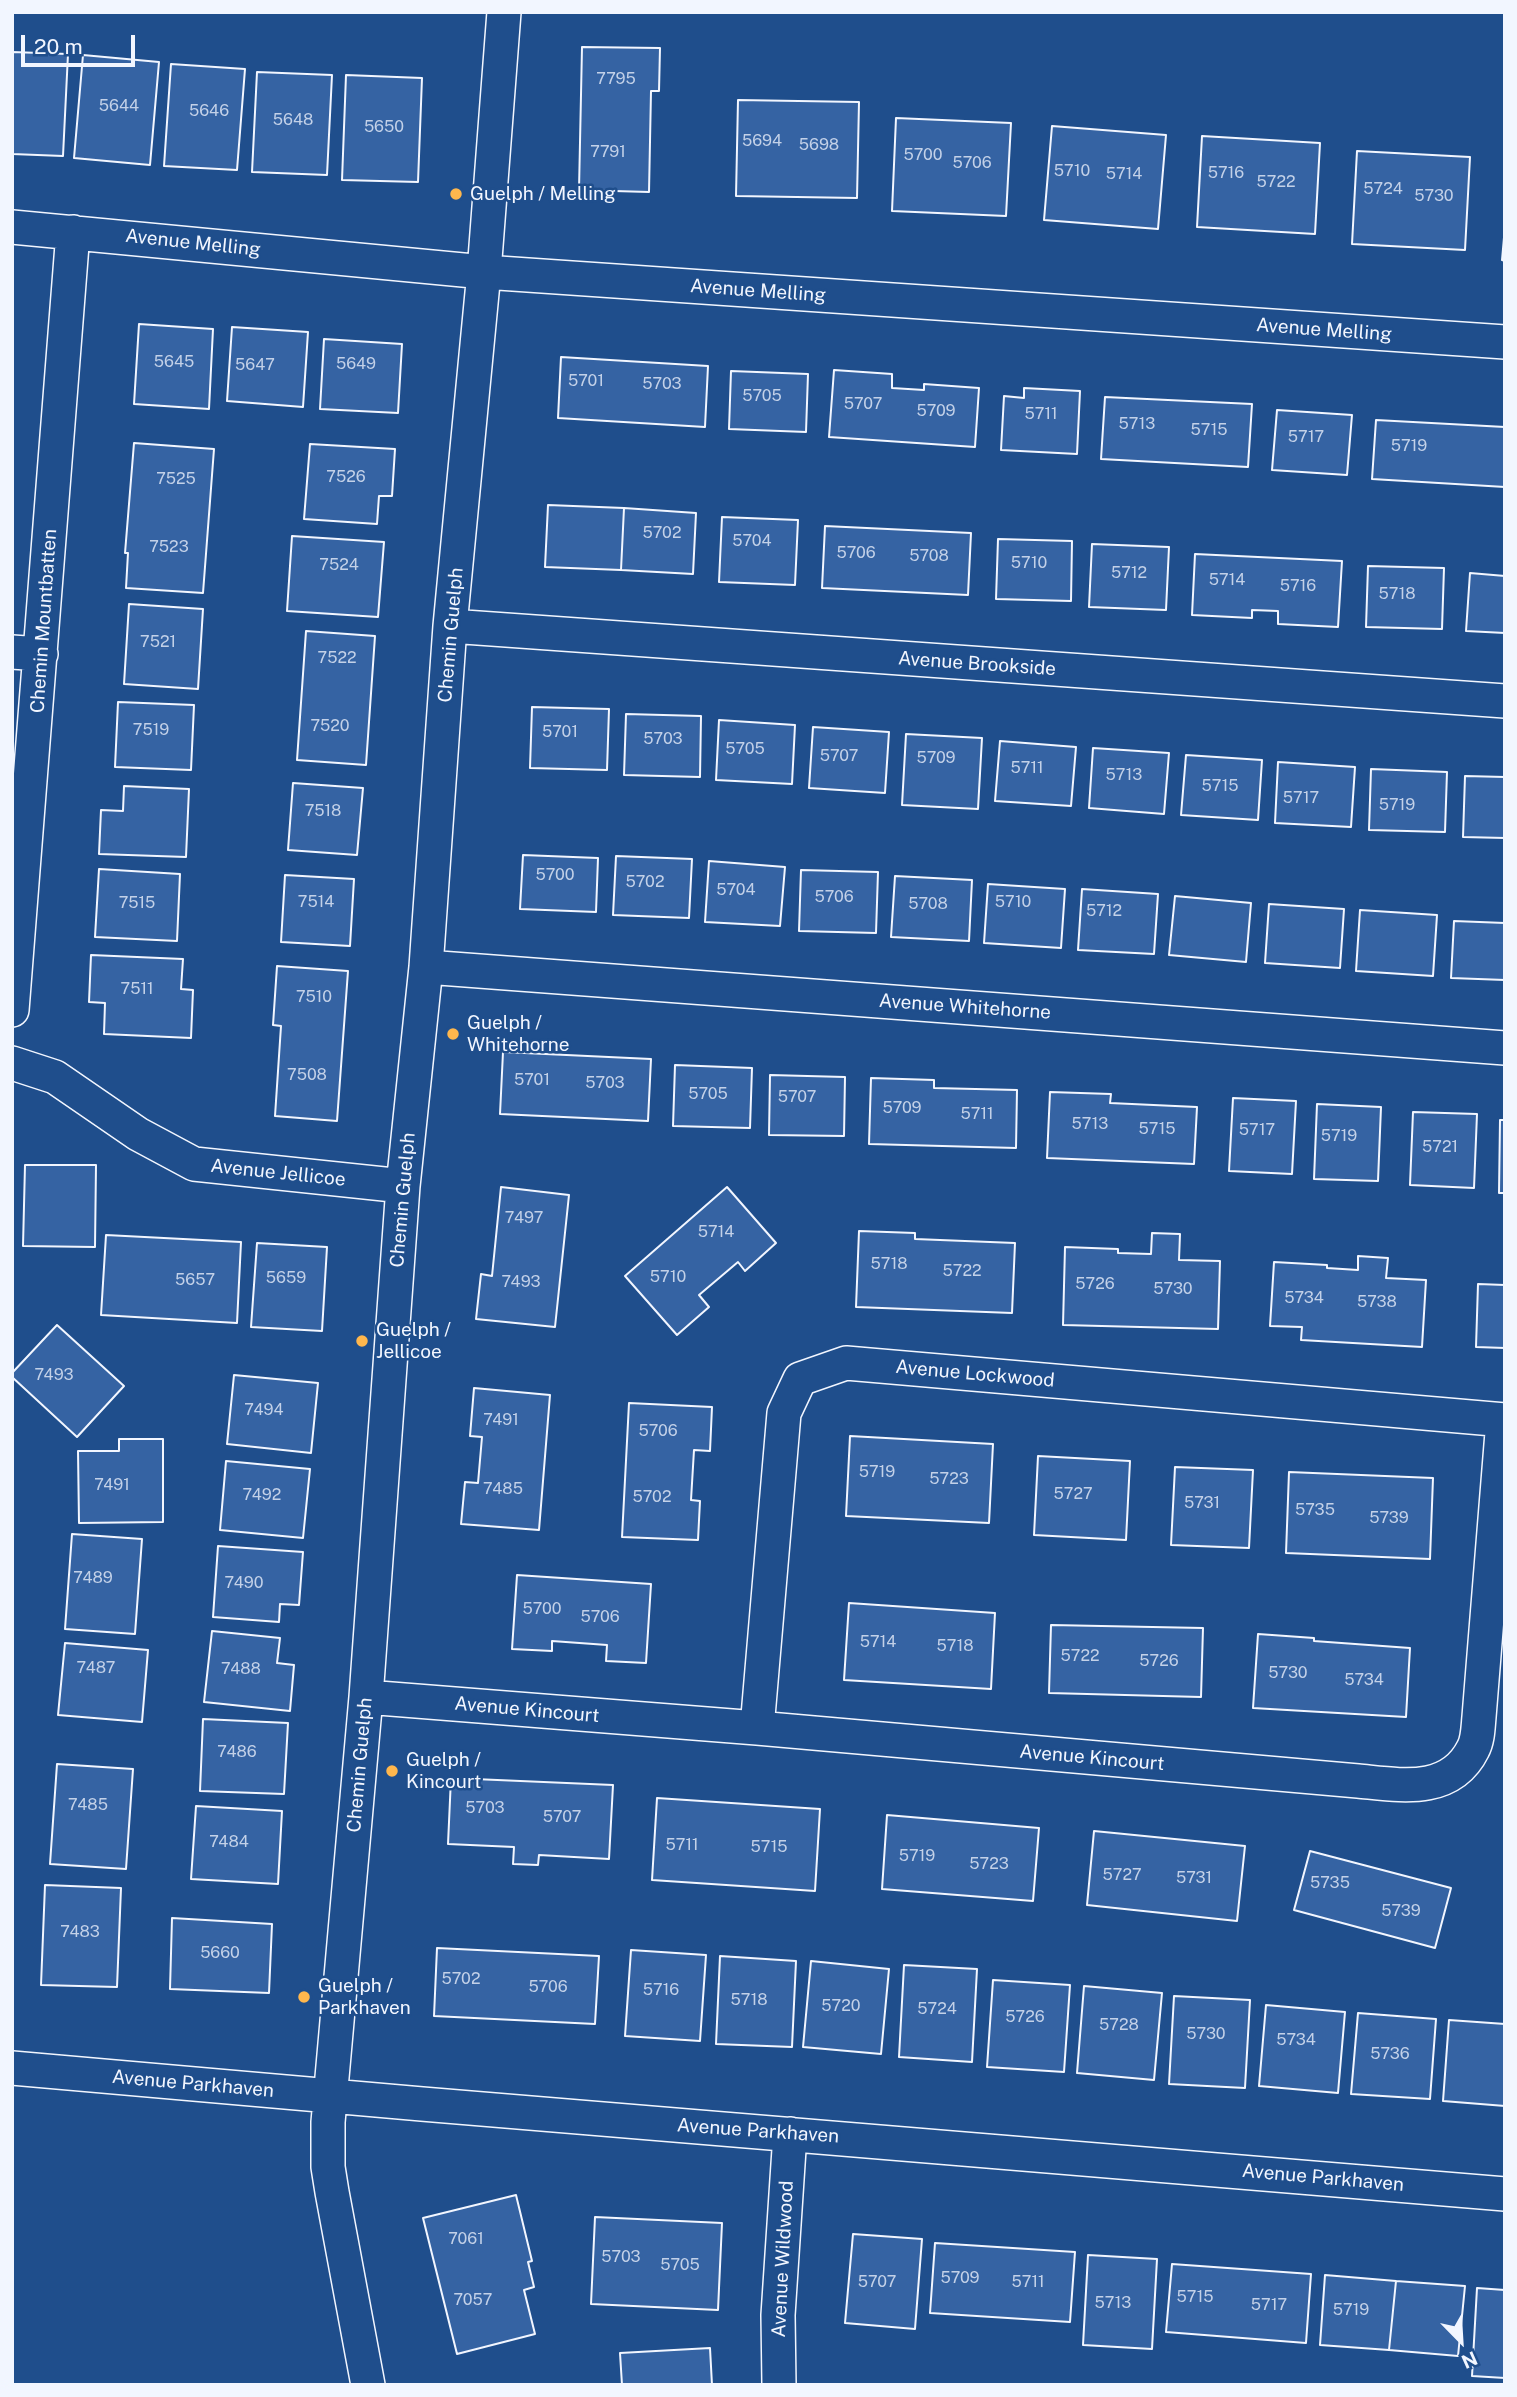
<!DOCTYPE html>
<html>
<head>
<meta charset="utf-8">
<style>
	body { margin:0 }
	#map { position:relative; width:1517px; height:2397px; overflow:hidden; background:#1f4e8c; font-family:"Public Sans",sans-serif }
	canvas { display:block }
	.frame { position:absolute; inset:0; border:14px solid #f2f6ff; pointer-events:none }
	.north { position:absolute; left:1426px; top:2306px; width:70px; height:70px; -webkit-text-stroke:5px #1f4e8c; paint-order:stroke; rotate:156deg; font-size:19px; font-weight:700; line-height:28px; text-align:center; color:#f2f6ff }
	.north::after { content:''; display:block; margin:auto; width:24px; height:32px; background:#f2f6ff; clip-path:polygon(50% 0,100% 100%,50% 72%,0 100%) }
	.scale { position:absolute; left:21px; top:35px; width:114px; height:32px; box-sizing:border-box; border:4px solid #f2f6ff; border-top:0; padding-left:9px; font-size:21px; line-height:24px; white-space:nowrap; color:#f2f6ff; -webkit-text-stroke:5px #1f4e8c; paint-order:stroke }
</style>
</head>
<body>
<div id="map">
<canvas width="1517" height="2397"></canvas>
<div class="frame"></div>
<div class="north">N</div>
<div class="scale">20 m</div>
</div>
<script>
const c = document.querySelector('canvas').getContext('2d');
c.lineJoin = 'round';
function paint(path, color) { c.fillStyle = color; c.fill(path, 'evenodd'); }
function stroke(path, color, width, dash) { c.strokeStyle = color; c.lineWidth = width; c.lineCap = dash ? 'butt' : 'round'; c.setLineDash(dash || []); c.stroke(path); }
function write(font, color, halo, rows, align = 'center') {
  c.font = font + ' "Public Sans",sans-serif'; c.lineWidth = 5; c.setLineDash([]); c.textBaseline = 'middle'; c.strokeStyle = halo; c.fillStyle = color; for (const [text, x, y, turn = 0] of rows) {
    c.save(); c.translate(x, y); c.rotate((+turn || 0) * Math.PI / 180); c.textAlign = isNaN(turn) ? turn : align; if (halo) c.strokeText(text, 0, 0); c.fillText(text, 0, 0); c.restore();
  }
}
const building = new Path2D(`
	M582,47L660,48L659,91H651L649,192L579,190Z
	M12,52L68,54L63,156L12,154Z
	M83,55L159,62L150,165L74,158Z
	M171,64L245,69L237,170L164,166Z
	M257,72L332,75L327,175L252,172Z
	M346,75L422,78L418,182L342,180Z
	M738,100L859,102L857,198L736,196Z
	M896,118L1011,123L1006,216L892,211Z
	M1052,126L1166,135L1158,229L1044,220Z
	M1202,136L1320,143L1315,234L1197,227Z
	M1357,151L1470,157L1465,250L1352,244Z
	M1505,226V261L1502,260Z
	M139,324L213,329L209,409L134,404Z
	M232,327L308,332L303,407L227,401Z
	M324,339L402,344L398,413L320,409Z
	M561,357L708,366L705,427L558,418Z
	M834,370L892,374V388L924,390V384L979,388L975,447L829,437Z
	M731,371L808,374L806,432L729,429Z
	M1024,388L1080,391L1077,454L1001,450L1004,396L1024,398Z
	M1105,397L1252,404L1248,467L1101,459Z
	M1277,410L1352,415L1347,475L1272,470Z
	M1376,420L1505,427V487L1372,479Z
	M134,443L214,449L203,593L126,588L128,553H125Z
	M310,444L395,449L392,496H379L377,524L304,519Z
	M548,505L624,508L621,570L545,567Z
	M624,508L696,513L693,574L621,570Z
	M722,517L798,520L795,585L719,582Z
	M825,526L971,533L968,595L822,588Z
	M292,536L384,542L378,617L287,611Z
	M998,539L1072,541L1071,601L996,599Z
	M1092,544L1169,547L1166,610L1089,607Z
	M1195,554L1342,561L1338,627L1278,624V611L1252,610V618L1192,615Z
	M1368,566L1444,568L1442,629L1366,627Z
	M1470,573L1505,576V633L1466,631Z
	M129,604L203,609L198,689L124,684Z
	M306,631L375,636L366,765L297,760Z
	M118,702L194,705L191,770L115,767Z
	M532,707L609,709L607,770L530,768Z
	M626,714L701,716L700,777L624,775Z
	M719,720L795,725L792,784L716,780Z
	M813,727L889,732L885,793L809,788Z
	M906,734L982,738L978,809L902,805Z
	M1000,741L1076,747L1071,806L995,801Z
	M1093,748L1169,753L1164,814L1089,808Z
	M1186,755L1262,760L1258,820L1181,815Z
	M1278,762L1355,767L1351,827L1275,823Z
	M1371,769L1447,772L1445,832L1369,830Z
	M1465,776L1505,777V838L1463,837Z
	M293,783L363,788L357,855L288,850Z
	M124,786L189,789L186,857L99,854L101,810L123,811Z
	M523,855L598,858L596,912L520,909Z
	M616,856L692,859L689,918L613,915Z
	M709,861L785,867L780,926L705,922Z
	M99,869L180,874L177,941L95,937Z
	M801,870L878,872L876,933L799,931Z
	M285,875L354,879L350,946L281,942Z
	M895,876L972,880L969,941L891,937Z
	M988,884L1065,889L1061,948L984,943Z
	M1082,889L1158,894L1154,954L1078,950Z
	M1175,896L1251,903L1246,962L1169,955Z
	M1269,904L1344,909L1340,968L1265,963Z
	M1360,910L1437,915L1433,976L1356,971Z
	M1454,921L1505,923V980L1451,978Z
	M91,955L183,959L181,989L193,990L191,1038L104,1034L105,1003L89,1002Z
	M277,966L348,971L337,1121L275,1116L281,1026L273,1025Z
	M503,1052L651,1059L648,1121L500,1114Z
	M675,1065L752,1068L750,1128L673,1126Z
	M770,1075L845,1077L844,1136L769,1135Z
	M871,1078L934,1080V1088L1017,1090L1016,1148L869,1144Z
	M1050,1092L1111,1094L1110,1103L1197,1107L1194,1164L1047,1158Z
	M1233,1098L1296,1101L1292,1174L1229,1171Z
	M1317,1104L1381,1107L1378,1181L1314,1179Z
	M1413,1112L1477,1114L1474,1188L1410,1185Z
	M1500,1120H1505V1193H1499Z
	M25,1165H96L95,1247L23,1246Z
	M501,1187L569,1195L555,1327L476,1319L481,1274L492,1276Z
	M727,1187L776,1243L745,1271L738,1262L699,1295L709,1307L677,1335L625,1276Z
	M859,1231L915,1233V1239L1015,1243L1012,1313L856,1307Z
	M1152,1233L1180,1234L1179,1260L1220,1261L1218,1329L1063,1325L1065,1247L1118,1249V1253L1151,1254Z
	M106,1235L241,1242L237,1323L101,1315Z
	M257,1243L327,1247L322,1331L251,1327Z
	M1358,1256L1388,1258L1386,1278L1426,1280L1422,1347L1301,1340L1302,1327L1270,1326L1274,1262L1327,1265V1268L1358,1270Z
	M1478,1284L1505,1285V1348L1476,1347Z
	M57,1325L124,1386L77,1437L12,1377V1373Z
	M234,1375L318,1383L311,1453L227,1444Z
	M474,1388L550,1395L539,1530L461,1524L465,1482L478,1483L482,1437L470,1436Z
	M629,1403L712,1407L710,1451L694,1450L691,1500L700,1501L698,1540L622,1537Z
	M850,1436L993,1444L989,1523L846,1516Z
	M119,1439H163V1522L79,1523L78,1451H119Z
	M1038,1456L1130,1461L1126,1540L1034,1535Z
	M226,1461L310,1469L303,1538L220,1530Z
	M1175,1467L1253,1470L1249,1548L1171,1545Z
	M1289,1472L1433,1478L1430,1559L1286,1553Z
	M72,1534L142,1539L135,1634L65,1629Z
	M218,1546L303,1552L299,1605L280,1604L279,1622L213,1617Z
	M517,1575L651,1584L646,1663L606,1661L607,1645L552,1641V1651L512,1649Z
	M849,1603L995,1613L991,1689L844,1680Z
	M1051,1625L1203,1628L1201,1697L1049,1693Z
	M212,1631L280,1638L277,1663L294,1665L290,1711L204,1702Z
	M1258,1634L1314,1638V1641L1410,1648L1406,1717L1253,1708Z
	M65,1643L148,1650L142,1722L58,1715Z
	M203,1719L288,1723L284,1794L200,1791Z
	M57,1764L133,1769L126,1869L50,1864Z
	M451,1778L613,1785L609,1859L539,1855L538,1865L513,1864L514,1847L448,1844Z
	M657,1798L820,1809L815,1891L652,1880Z
	M196,1806L282,1811L278,1884L191,1879Z
	M887,1815L1039,1828L1033,1901L882,1889Z
	M1094,1831L1245,1846L1237,1921L1087,1905Z
	M1310,1851L1451,1888L1435,1948L1294,1910Z
	M45,1885L121,1888L117,1987L41,1985Z
	M172,1918L272,1924L269,1993L170,1989Z
	M437,1948L599,1956L595,2024L434,2016Z
	M631,1950L706,1955L700,2041L625,2036Z
	M720,1956L796,1961L792,2047L716,2044Z
	M811,1961L889,1969L881,2054L803,2047Z
	M904,1965L977,1969L972,2062L899,2057Z
	M993,1980L1070,1985L1064,2072L987,2067Z
	M1084,1986L1162,1993L1154,2080L1077,2073Z
	M1174,1996L1250,2000L1245,2088L1169,2084Z
	M1266,2005L1345,2012L1338,2093L1259,2086Z
	M1358,2013L1436,2019L1430,2099L1351,2094Z
	M1449,2020L1505,2024V2106L1443,2101Z
	M516,2195L532,2261L528,2262L534,2287L524,2290L535,2334L457,2354L423,2218Z
	M595,2217L722,2223L718,2310L591,2304Z
	M853,2234L922,2239L915,2329L845,2323Z
	M935,2243L1075,2252L1070,2322L930,2313Z
	M1088,2255L1157,2259L1152,2349L1083,2345Z
	M1172,2264L1311,2274L1306,2343L1166,2332Z
	M1325,2275L1396,2281L1389,2350L1320,2345Z
	M1396,2281L1465,2286L1458,2356L1389,2350Z
	M1477,2288L1505,2290V2378L1472,2376Z
	M710,2348L712,2385H622L620,2353Z`);
const street = new Path2D(`
	M12,227L484,272L1505,342
	M450,626L1505,701
	M12,652L41,654
	M426,967L1505,1048
	M12,1010L73,232
	M12,1063L55,1077L138,1134L194,1164L403,1186
	M366,1697L757,1728L1358,1781C1400,1785 1450,1795 1473,1749C1478,1740 1478,1727 1479,1717L1503,1420
	M757,1728L784,1413L800,1379L846,1363L1505,1420
	M12,2068L422,2104L1505,2194
	M368,2385L332,2192L328,2167V2122L366,1697L403,1186L426,967L450,626L484,272L504,12
	M779,2385L778,2315L790,2134`);
const markers = [
	[456,194,7,"#ffb74d"],
	[453,1034,7,"#ffb74d"],
	[362,1341,7,"#ffb74d"],
	[392,1771,7,"#ffb74d"],
	[304,1997,7,"#ffb74d"]
];
const numberNames = [
	["7795",616,79],
	["5644",119,106],
	["5646",209,111],
	["5648",293,120],
	["5650",384,127],
	["5694",762,141],
	["5698",819,145],
	["7791",608,152],
	["5700",923,155],
	["5706",972,163],
	["5710",1072,171],
	["5716",1226,173],
	["5714",1124,174],
	["5722",1276,182],
	["5724",1383,189],
	["5730",1434,196],
	["5645",174,362],
	["5649",356,364],
	["5647",255,365],
	["5701",586,381],
	["5703",662,384],
	["5705",762,396],
	["5707",863,404],
	["5709",936,411],
	["5711",1041,414],
	["5713",1137,424],
	["5715",1209,430],
	["5717",1306,437],
	["5719",1409,446],
	["7526",346,477],
	["7525",176,479],
	["5702",662,533],
	["5704",752,541],
	["7523",169,547],
	["5706",856,553],
	["5708",929,556],
	["5710",1029,563],
	["7524",339,565],
	["5712",1129,573],
	["5714",1227,580],
	["5716",1298,586],
	["5718",1397,594],
	["7521",158,642],
	["7522",337,658],
	["7520",330,726],
	["7519",151,730],
	["5701",560,732],
	["5703",663,739],
	["5705",745,749],
	["5707",839,756],
	["5709",936,758],
	["5711",1027,768],
	["5713",1124,775],
	["5715",1220,786],
	["5717",1301,798],
	["5719",1397,805],
	["7518",323,811],
	["5700",555,875],
	["5702",645,882],
	["5704",736,890],
	["5706",834,897],
	["7514",316,902],
	["5710",1013,902],
	["7515",137,903],
	["5708",928,904],
	["5712",1104,911],
	["7511",137,989],
	["7510",314,997],
	["7508",307,1075],
	["5701",532,1080],
	["5703",605,1083],
	["5705",708,1094],
	["5707",797,1097],
	["5709",902,1108],
	["5711",977,1114],
	["5713",1090,1124],
	["5715",1157,1129],
	["5717",1257,1130],
	["5719",1339,1136],
	["5721",1440,1147],
	["7497",524,1218],
	["5714",716,1232],
	["5718",889,1264],
	["5722",962,1271],
	["5710",668,1277],
	["5659",286,1278],
	["5657",195,1280],
	["7493",521,1282],
	["5726",1095,1284],
	["5730",1173,1289],
	["5734",1304,1298],
	["5738",1377,1302],
	["7493",54,1375],
	["7494",264,1410],
	["7491",501,1420],
	["5706",658,1431],
	["5719",877,1472],
	["5723",949,1479],
	["7491",112,1485],
	["7485",503,1489],
	["5727",1073,1494],
	["7492",262,1495],
	["5702",652,1497],
	["5731",1202,1503],
	["5735",1315,1510],
	["5739",1389,1518],
	["7489",93,1578],
	["7490",244,1583],
	["5700",542,1609],
	["5706",600,1617],
	["5714",878,1642],
	["5718",955,1646],
	["5722",1080,1656],
	["5726",1159,1661],
	["7487",96,1668],
	["7488",241,1669],
	["5730",1288,1673],
	["5734",1364,1680],
	["7486",237,1752],
	["7485",88,1805],
	["5703",485,1808],
	["5707",562,1817],
	["7484",229,1842],
	["5711",682,1845],
	["5715",769,1847],
	["5719",917,1856],
	["5723",989,1864],
	["5727",1122,1875],
	["5731",1194,1878],
	["5735",1330,1883],
	["5739",1401,1911],
	["7483",80,1932],
	["5660",220,1953],
	["5702",461,1979],
	["5706",548,1987],
	["5716",661,1990],
	["5718",749,2000],
	["5720",841,2006],
	["5724",937,2009],
	["5726",1025,2017],
	["5728",1119,2025],
	["5730",1206,2034],
	["5734",1296,2040],
	["5736",1390,2054],
	["7061",466,2239],
	["5703",621,2257],
	["5705",680,2265],
	["5709",960,2278],
	["5707",877,2282],
	["5711",1028,2282],
	["5715",1195,2297],
	["7057",473,2300],
	["5713",1113,2303],
	["5717",1269,2305],
	["5719",1351,2310]
];
const poiNames = [
	["Guelph / Melling",470,194],
	["Guelph /",467,1023],
	["Whitehorne",467,1045],
	["Guelph /",376,1330],
	["Jellicoe",376,1352],
	["Guelph /",406,1760],
	["Kincourt",406,1782],
	["Guelph /",318,1986],
	["Parkhaven",318,2008]
];
const streetNames = [
	["Avenue Melling",193,243,6],
	["Avenue Melling",758,291,4],
	["Avenue Melling",1324,330,4],
	["Chemin Mountbatten",44,621,-86],
	["Chemin Guelph",451,635,-85],
	["Avenue Brookside",977,664,4],
	["Avenue Whitehorne",965,1007,4],
	["Avenue Jellicoe",278,1173,6],
	["Chemin Guelph",403,1200,-85],
	["Avenue Lockwood",975,1374,5],
	["Avenue Kincourt",527,1710,5],
	["Avenue Kincourt",1092,1758,5],
	["Chemin Guelph",360,1765,-85],
	["Avenue Parkhaven",193,2084,5],
	["Avenue Parkhaven",758,2131,4],
	["Avenue Parkhaven",1323,2178,5],
	["Avenue Wildwood",783,2259,-87]
];
paint(building, '#3563a3');
stroke(building, '#f2f6ff', 2);
stroke(street, '#f2f6ff', 36);
stroke(street, '#1f4e8c', 33);
for (const [x, y, r, color] of markers) { const dot = new Path2D(); dot.arc(x, y, r, 0, 2 * Math.PI); c.fillStyle = color; c.fill(dot); stroke(dot, '#1f4e8c', 2.5); }
write('16px', '#c3d1e8', null, numberNames);
write('19px', '#f2f6ff', '#1f4e8c', poiNames, 'left');
write('19px', '#f2f6ff', '#1f4e8c', streetNames);
</script>
</body>
</html>
